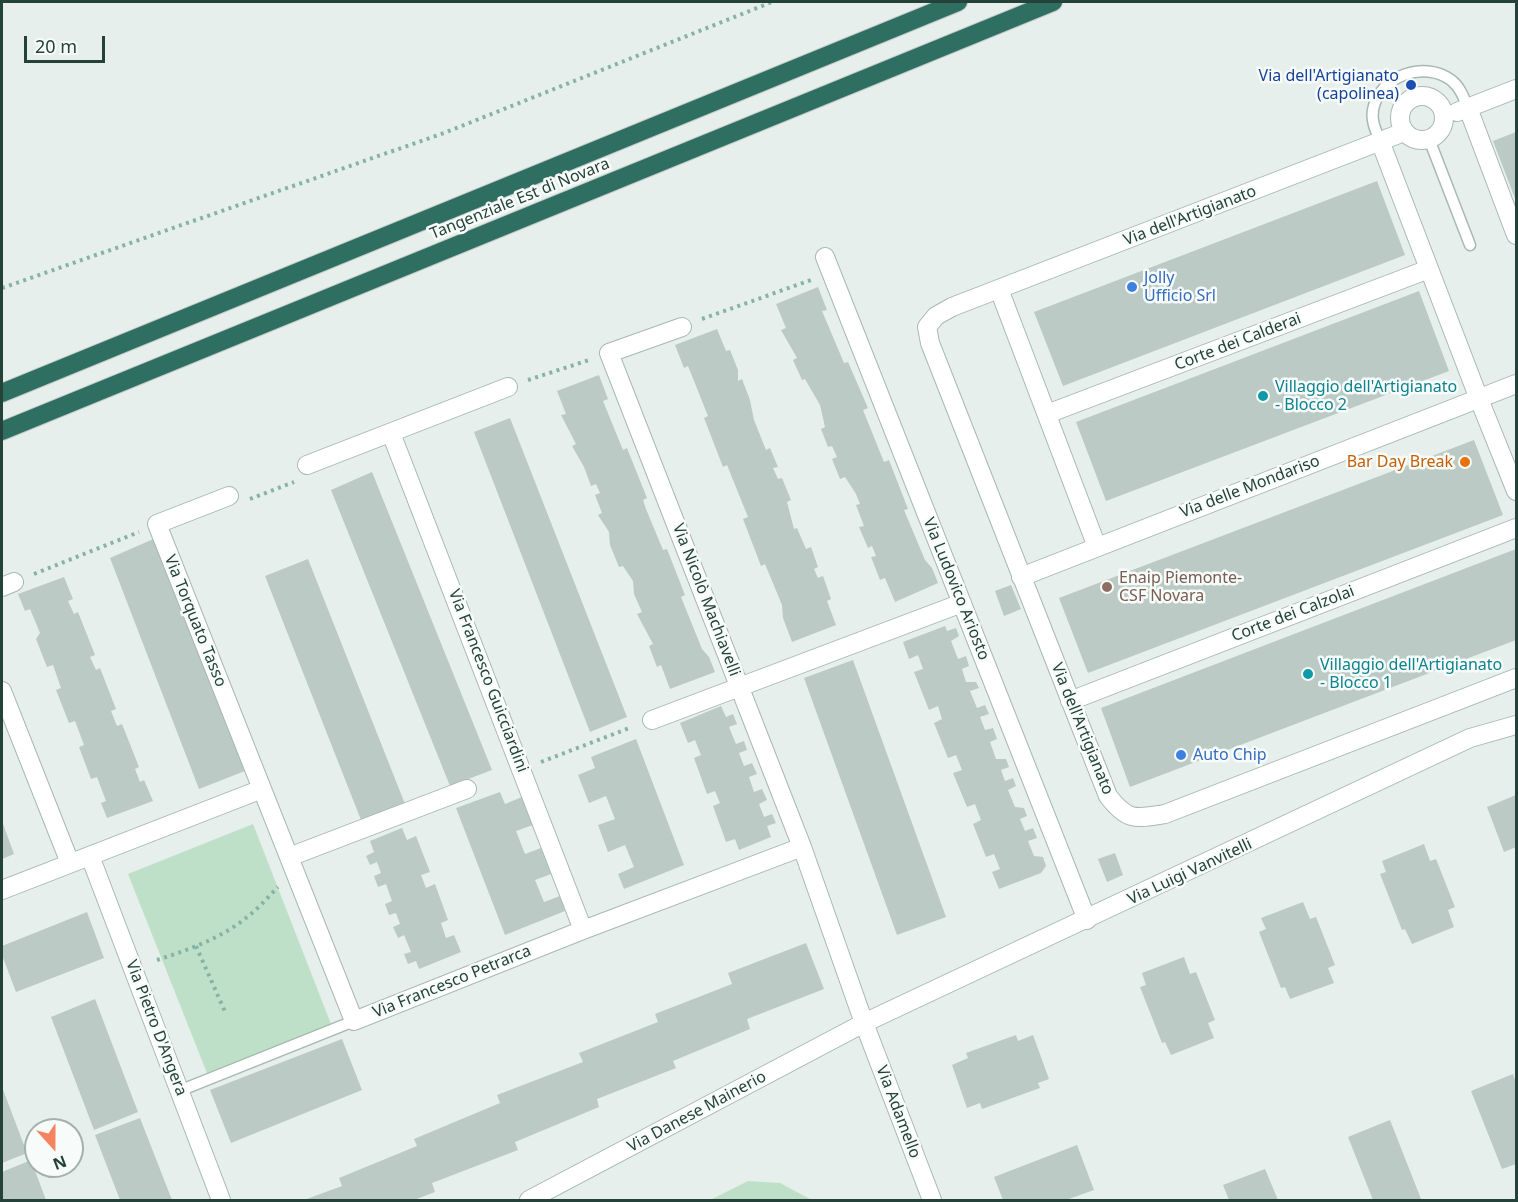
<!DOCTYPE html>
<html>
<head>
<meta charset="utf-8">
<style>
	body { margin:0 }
	#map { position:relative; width:1518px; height:1202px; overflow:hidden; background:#e6efeb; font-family:"Noto Sans",sans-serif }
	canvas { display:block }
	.frame { position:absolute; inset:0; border:3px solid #24423a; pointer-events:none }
	.north { position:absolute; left:24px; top:1118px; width:60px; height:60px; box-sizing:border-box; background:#f7fbf9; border:2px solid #a3b1ad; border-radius:50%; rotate:159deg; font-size:16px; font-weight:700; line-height:24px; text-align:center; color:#24423a }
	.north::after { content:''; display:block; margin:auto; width:21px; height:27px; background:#f4845f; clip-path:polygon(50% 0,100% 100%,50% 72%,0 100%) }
	.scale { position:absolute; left:24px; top:36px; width:81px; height:27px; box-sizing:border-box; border:3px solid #24423a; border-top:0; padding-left:8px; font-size:18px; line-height:21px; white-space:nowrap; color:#24423a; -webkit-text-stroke:4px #f7fbf9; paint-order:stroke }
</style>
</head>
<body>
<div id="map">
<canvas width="1518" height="1202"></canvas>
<div class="frame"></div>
<div class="north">N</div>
<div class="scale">20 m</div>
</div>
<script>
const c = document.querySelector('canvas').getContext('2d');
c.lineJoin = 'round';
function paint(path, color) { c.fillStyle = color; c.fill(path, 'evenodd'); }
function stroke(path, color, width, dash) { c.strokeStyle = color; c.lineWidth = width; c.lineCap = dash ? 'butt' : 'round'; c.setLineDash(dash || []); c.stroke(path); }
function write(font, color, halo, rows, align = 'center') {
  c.font = font + ' "Noto Sans",sans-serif'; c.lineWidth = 5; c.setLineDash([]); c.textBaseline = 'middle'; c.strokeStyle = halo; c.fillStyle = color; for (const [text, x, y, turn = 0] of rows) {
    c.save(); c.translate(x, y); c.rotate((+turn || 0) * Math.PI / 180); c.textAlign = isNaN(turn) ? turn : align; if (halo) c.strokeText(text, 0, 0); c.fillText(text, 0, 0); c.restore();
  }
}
const green = new Path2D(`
	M253,824L331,1024L207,1073L128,874Z
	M748,1181L780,1183L812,1200H710Z`);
const building = new Path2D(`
	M1516,132V201L1493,141Z
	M1377,181L1405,255L1063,386L1034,312Z
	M818,287L827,310L822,311L844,363L848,362L868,408L863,410L884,462L889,460L908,509L904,510L925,560L932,568L938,583L895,602L885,578L880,580L871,557L876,556L872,546L868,548L859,527L864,526L856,505L860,504L856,494L845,477L840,479L832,459L837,457L832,446L828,447L821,429L825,427L820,405L805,379L802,380L793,360L797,358L781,330L786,328L776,304Z
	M1419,291L1449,371L1106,501L1076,422Z
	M717,329L726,351L730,350L738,370V381L742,379L750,400L754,420L766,450L770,448L778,467L773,468L778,479L782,478L791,500L787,502L794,529L797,528L806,549L811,547L818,567L814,569L818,578L823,576L831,599L827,601L836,625L792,642L783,618L782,605L765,564L761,566L743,519L748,517L727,465L723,467L704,418L708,416L688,366L684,368L675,345Z
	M599,375L608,399L603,401L623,450L627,448L647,498L643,500L646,509L663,550L667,549L685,595L681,597L702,649L709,657L715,672L670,689L661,665L657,667L649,646L653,644L637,614L642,612L634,594L633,581L623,566L619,567L610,545L609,532L598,515L602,513L595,495L600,493L596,484L591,486L584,467L572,446L576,444L561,415L566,414L557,391Z
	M510,418L627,717L590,732L474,432Z
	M1474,440L1503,515L1088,673L1059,598Z
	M372,472L492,770L450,786L331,490Z
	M158,537L250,769L199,789L110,558Z
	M1516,549V640L1130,787L1101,708Z
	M308,559L405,804L361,820L265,576Z
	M64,577L73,599L68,601L74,614L78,612L95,655L90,657L96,670L100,668L116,709L111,711L117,726L122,724L139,767L135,769L140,782L144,780L153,801L107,818L101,803L106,801L97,777L91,779L79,747L84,745L75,721L69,723L56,690L61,688L53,665L47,667L36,639L40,633L30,609L25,611L18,594Z
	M1011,585L1021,609L1004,616L995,591Z
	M945,626L947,631L956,628L959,636L951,641L958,659L966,656L969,666L962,669L966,682H976L979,688L970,691L977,708L985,705L989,714L980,717L985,730L993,728L997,739L990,742L996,759H1006L1009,767L1001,770L1005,781L1013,778L1016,786L1008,790L1015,807L1024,808L1027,816L1020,819L1025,831L1033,828L1037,838L1028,841L1034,856L1043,857L1046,866L1041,873L999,889L992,872L1000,869L994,854L986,857L973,824L981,820L975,804L967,807L953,773L962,770L956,755L948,758L934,723L942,719L938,706L929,710L914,672L923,669L918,655L909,659L903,642Z
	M853,660L946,917L897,935L804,678Z
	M721,706L726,717L733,714L737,724L729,727L736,744L744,741L747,750L739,753L744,766L752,763L757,774L749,777L754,792L762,789L767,800L759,804L764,817L772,814L776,823L767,826L771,837L739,850L735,839L726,842L713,806L720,803L715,791L707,794L694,758L701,755L695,740L688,743L680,723Z
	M636,739L684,865L624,889L618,874L634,867L625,845L608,852L598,825L615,819L606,796L589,803L578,775L595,768L591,757Z
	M500,792L505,804L522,797L533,825L516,831L525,854L541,848L551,874L535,880L544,902L560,896L565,911L505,935L456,808Z
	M1516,795V847L1504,852L1487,807Z
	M2,821L14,854L2,859Z
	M402,828L407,840L416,836L430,872L421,875L426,888L435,884L448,920L441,923L446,938L454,935L461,952L419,969L416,961L408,964L404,954L411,952L404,935L398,938L393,927L400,924L396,913L389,915L385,904L392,901L386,884L378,887L374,876L381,873L377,862L370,865L366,856L374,852L370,841Z
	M1424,844L1430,861L1436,859L1455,907L1448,910L1454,927L1412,944L1405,929L1402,930L1380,874L1386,872L1382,861Z
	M1115,853L1123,875L1107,882L1098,859Z
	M1303,902L1310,919L1316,917L1335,965L1328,968L1334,983L1290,999L1285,987L1281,988L1259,932L1266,929L1261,918Z
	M87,912L104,958L16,992L2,955V946Z
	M806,943L824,989L747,1019L750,1029L673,1061L676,1068L597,1099L599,1107L515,1142L518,1150L432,1183L435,1192L414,1200H304L342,1186L339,1178L417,1146L414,1139L500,1103L497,1095L583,1062L579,1053L658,1022L655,1014L732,984L728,973Z
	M1184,957L1190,974L1196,972L1215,1020L1208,1023L1214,1038L1171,1055L1165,1042L1162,1043L1140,987L1146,985L1142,973Z
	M95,999L138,1112L94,1130L51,1017Z
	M1016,1035L1018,1041L1033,1035L1049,1079L1038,1083L1040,1088L982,1109L980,1103L967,1108L952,1065L968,1058L966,1053Z
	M342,1039L362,1090L231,1143L210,1090Z
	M1513,1074L1516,1083V1164L1502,1169L1471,1091Z
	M2,1087L27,1153L2,1163Z
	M140,1118L172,1200H120L95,1135Z
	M1390,1120L1421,1199L1416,1200H1373L1348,1137Z
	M1077,1145L1094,1190L1066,1200H1003L994,1177Z
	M31,1160L46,1200H2V1172Z
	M1265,1169L1278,1200H1229L1223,1185Z`);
const path = new Path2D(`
	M2,288L444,133L772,2
	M702,319L811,280
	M528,380L589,360
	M250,499L294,482
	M34,574L139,532
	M541,762L632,727
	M196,946L226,1014
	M157,960C188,950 222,938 247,917C259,908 268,897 278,887`);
const lane = new Path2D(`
	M1429,139L1470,245
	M1380,141C1376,131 1371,121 1373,110C1379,76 1424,60 1451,80C1460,87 1464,98 1468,108
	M179,1091L354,1021`);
const street = new Path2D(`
	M1400 118a22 22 0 1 1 44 0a22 22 0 1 1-44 0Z
	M1468,108L1516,235
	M1457,112L1516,89
	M1404,132L952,307L936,316L927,327L930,343L1108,796C1127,821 1135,819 1165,814L1516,678
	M1380,141L1479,399L1516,491
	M825,257L1087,920
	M999,289L1097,547
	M682,327L609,353L802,847
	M1047,414L1429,269
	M391,433L583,930
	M307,465L508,387
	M229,496L157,524L262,789
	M1021,577L1516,384
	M2,587L14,582
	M2,691L70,863
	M1070,701L1516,528
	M652,720L962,603
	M90,856L221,1200
	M289,857L467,789
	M2,890L262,789L354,1021L583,930L802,847L864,1023L932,1200
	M529,1200L864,1023L1470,738L1516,725`);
const highway = new Path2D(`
	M2,393L958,2
	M2,431L1053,2`);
const markers = [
	[1411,85,6,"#1a4fb4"],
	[1132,287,6,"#3f7fe0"],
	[1263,396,6,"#0f9aa8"],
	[1465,462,6,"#e8710a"],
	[1107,587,6,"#8d6e63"],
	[1308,674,6,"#0f9aa8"],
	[1181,755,6,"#3f7fe0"]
];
const transitNames = [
	["Via dell'Artigianato",1399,76],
	["(capolinea)",1399,94]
];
const streetNames = [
	["Tangenziale Est di Novara",520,199,-22],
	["Via dell'Artigianato",1190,216,-21],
	["Corte dei Calderai",1238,342,-21],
	["Via delle Mondariso",1250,487,-21],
	["Via Ludovico Ariosto",956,589,68],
	["Via Nicolò Machiavelli",706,600,69],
	["Corte dei Calzolai",1293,614,-21],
	["Via Torquato Tasso",195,621,68],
	["Via Francesco Guicciardini",488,681,69],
	["Via dell'Artigianato",1082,729,68],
	["Via Luigi Vanvitelli",1190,872,-25],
	["Via Francesco Petrarca",452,982,-22],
	["Via Pietro D'Angera",156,1028,69],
	["Via Danese Mainerio",697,1112,-28],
	["Via Adamello",898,1112,69]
];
const shopNames = [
	["Jolly",1144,278],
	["Ufficio Srl",1144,296],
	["Auto Chip",1193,755]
];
const cultureNames = [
	["Villaggio dell'Artigianato",1275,387],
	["- Blocco 2",1275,405],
	["Villaggio dell'Artigianato",1320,665],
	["- Blocco 1",1320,683]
];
const foodNames = [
	["Bar Day Break",1453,462]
];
const educationNames = [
	["Enaip Piemonte-",1119,578],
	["CSF Novara",1119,596]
];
paint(green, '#bfe0c8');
paint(building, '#bbcac4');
stroke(lane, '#a8b8b2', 13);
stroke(street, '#a8b8b2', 20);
stroke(highway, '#c2cac8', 20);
stroke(path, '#86b3a5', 4, [3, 4.5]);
stroke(lane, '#fff', 10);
stroke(street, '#fff', 18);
stroke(highway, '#2f6f62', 18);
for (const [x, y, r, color] of markers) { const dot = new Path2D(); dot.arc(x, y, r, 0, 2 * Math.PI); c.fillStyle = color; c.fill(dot); stroke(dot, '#f7fbf9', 2); }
write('16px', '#164399', '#f7fbf9', transitNames, 'right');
write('16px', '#24423a', '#f7fbf9', streetNames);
write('16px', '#366cbe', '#f7fbf9', shopNames, 'left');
write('16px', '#0d838f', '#f7fbf9', cultureNames, 'left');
write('16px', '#c56008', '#f7fbf9', foodNames, 'right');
write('16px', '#785e54', '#f7fbf9', educationNames, 'left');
</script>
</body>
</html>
